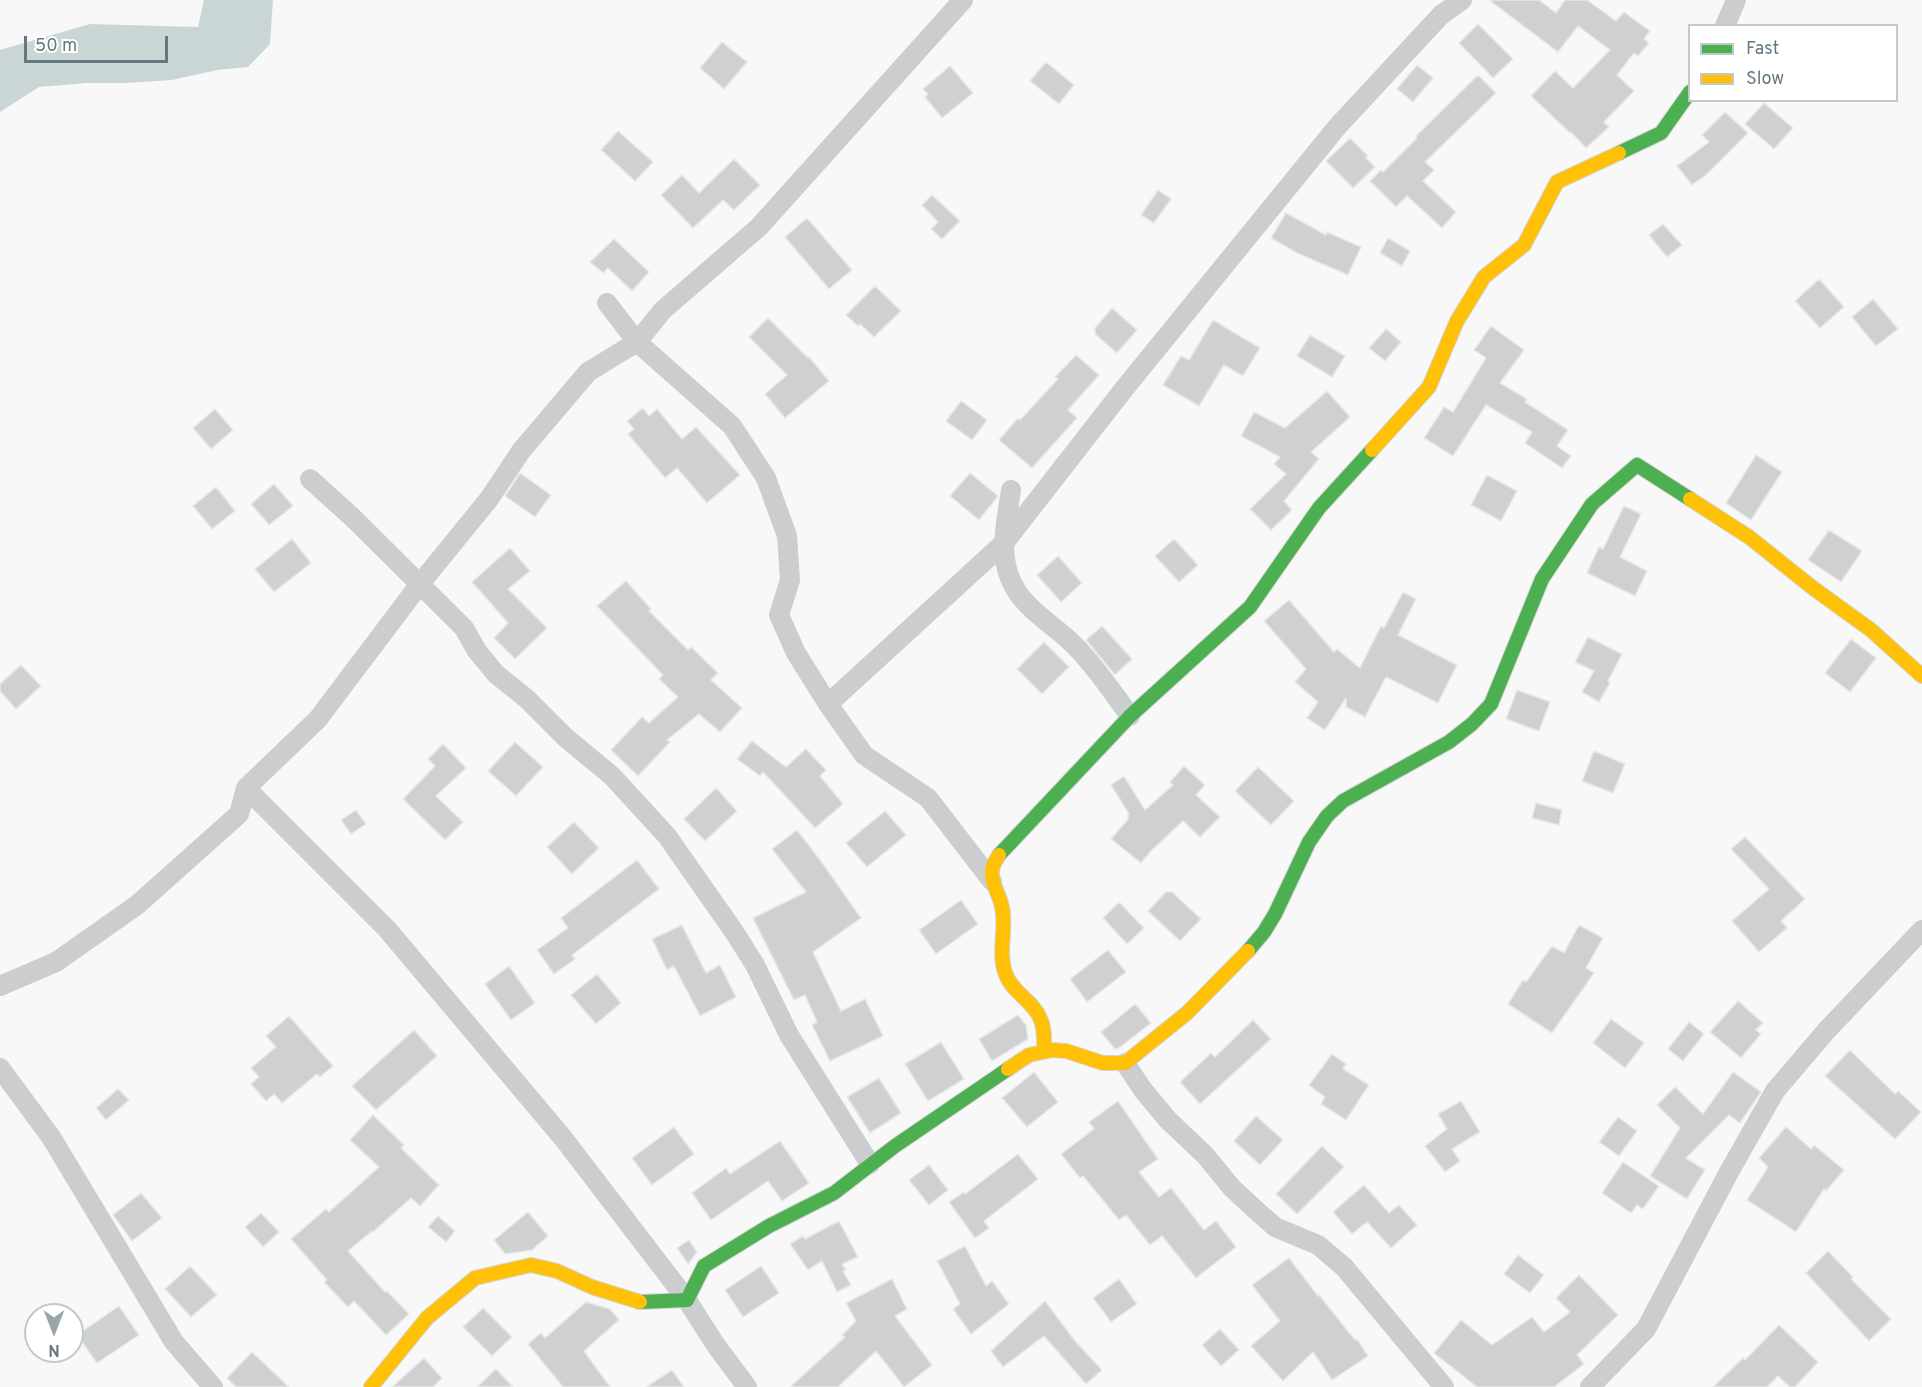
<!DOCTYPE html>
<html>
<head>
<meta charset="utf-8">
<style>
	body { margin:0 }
	#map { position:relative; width:1922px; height:1387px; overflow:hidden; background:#f8f8f8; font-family:Overpass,sans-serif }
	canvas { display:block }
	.legend { position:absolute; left:1688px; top:24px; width:210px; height:78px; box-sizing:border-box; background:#fff; border:2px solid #c1c9cd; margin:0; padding:8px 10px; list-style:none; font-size:18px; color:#657881 }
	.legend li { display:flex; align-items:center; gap:12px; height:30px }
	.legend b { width:30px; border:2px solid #c1c9cd }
	.north { position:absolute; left:24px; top:1303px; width:60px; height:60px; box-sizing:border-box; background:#fff; border:2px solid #c1c9cd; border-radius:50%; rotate:180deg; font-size:16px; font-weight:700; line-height:24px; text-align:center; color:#657881 }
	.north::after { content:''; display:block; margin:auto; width:21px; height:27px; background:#98a5ab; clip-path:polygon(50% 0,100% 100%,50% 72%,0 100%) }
	.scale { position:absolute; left:24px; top:36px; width:144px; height:27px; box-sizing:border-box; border:3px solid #657881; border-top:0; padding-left:8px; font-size:18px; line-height:21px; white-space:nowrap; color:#657881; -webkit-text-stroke:4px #fff; paint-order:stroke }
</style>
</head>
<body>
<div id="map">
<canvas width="1922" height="1387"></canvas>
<ul class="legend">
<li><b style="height:8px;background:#4caf50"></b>Fast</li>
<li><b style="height:8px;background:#ffc107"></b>Slow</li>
</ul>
<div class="north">N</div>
<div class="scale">50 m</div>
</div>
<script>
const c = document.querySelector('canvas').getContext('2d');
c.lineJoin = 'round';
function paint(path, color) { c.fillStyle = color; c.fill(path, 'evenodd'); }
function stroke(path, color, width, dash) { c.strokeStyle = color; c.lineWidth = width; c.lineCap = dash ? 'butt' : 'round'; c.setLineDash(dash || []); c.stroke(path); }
const water = new Path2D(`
	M204,0H273L270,44L248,67L217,70L172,80L125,83H86L39,87L0,112V50L90,24L198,27Z`);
const building = new Path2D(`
	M1489,0H1539L1556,13L1565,0H1587L1616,21L1624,12L1650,31L1644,39L1649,43L1638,56L1634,53L1617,75L1634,91L1604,122L1609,127L1586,148L1571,132L1570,133L1531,96L1555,71L1573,88L1610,50L1578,26L1558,52Z
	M1478,24L1513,59L1493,78L1459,43Z
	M722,42L747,62L724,89L700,68Z
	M1046,62L1074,85L1059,104L1030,81Z
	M1417,65L1433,78L1413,102L1397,89Z
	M950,66L973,93L942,118L925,97L928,94L923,89Z
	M1478,75L1496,93L1425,162L1434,170L1423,181L1456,212L1442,228L1407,196L1396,207L1370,181L1381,170L1383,172L1417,138L1416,136Z
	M1764,103L1793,128L1774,149L1745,124Z
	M1725,112L1748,133L1706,175L1692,185L1677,166L1709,142L1702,135Z
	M618,131L653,162L635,181L601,150Z
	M1350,138L1368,156L1366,158L1375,167L1353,188L1326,161Z
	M734,159L760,185L734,210L723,200L693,228L661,195L682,175L699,193Z
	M1158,190L1171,199L1154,223L1141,215Z
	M932,195L960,221L942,239L931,229L938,222L922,205Z
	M1286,213L1326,235L1327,232L1361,247L1348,275L1297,253L1271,238Z
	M807,218L852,270L829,289L785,237Z
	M1663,224L1682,245L1667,257L1649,235Z
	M1388,238L1410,251L1402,266L1380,253Z
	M614,239L649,272L632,291L608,268L603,273L590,262Z
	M1819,279L1844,307L1820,328L1795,301Z
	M875,286L901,311L874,337L860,324L858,326L846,315Z
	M1873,299L1898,329L1876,346L1852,317Z
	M1112,308L1137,330L1117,353L1095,334V328Z
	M768,318L808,358L809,357L829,381L785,418L765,394L787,375L749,337Z
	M1213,320L1260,348L1243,376L1224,365L1199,406L1163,385L1181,356L1189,360Z
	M1491,326L1524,350L1500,383L1527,399L1525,402L1568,430L1557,446L1571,456L1562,468L1525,443L1532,432L1486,405L1453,456L1424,438L1444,407L1453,412L1486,358L1474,350Z
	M1386,329L1401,342L1385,361L1369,348Z
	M1310,335L1345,356L1332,377L1297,356Z
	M1076,355L1099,375L1068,410L1077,418L1032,468L999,440L1018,418L1020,420L1058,379L1055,377Z
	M1327,391L1350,417L1311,452L1319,459L1284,501L1292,510L1271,530L1250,509L1286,474L1274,464L1280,457L1241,436L1254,412L1285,428Z
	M961,401L987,420L972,440L946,421Z
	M643,408L649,416L657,409L682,439L696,427L740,475L707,503L677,468L665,478L628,434L634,429L627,421Z
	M215,409L233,430L211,449L193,428Z
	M1756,455L1782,472L1751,520L1726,503Z
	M520,473L551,495L535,517L505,496Z
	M970,473L998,496L979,520L950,496Z
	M1487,475L1517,491L1501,521L1471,505Z
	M274,484L293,506L269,525L251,504Z
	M216,487L235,511L212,529L193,506Z
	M1624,506L1641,514L1620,557L1647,571L1635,596L1587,573L1599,547L1603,549Z
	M1829,530L1862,551L1841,582L1808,560Z
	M292,539L311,563L274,592L255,569Z
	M1174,539L1198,565L1179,582L1155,556Z
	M510,548L530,571L508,589L547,628L515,659L494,638L508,623L472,582Z
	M1058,556L1082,583L1061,602L1037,575Z
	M626,581L651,609L649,611L688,650L691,647L718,673L711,680L742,708L720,732L699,714L667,740L670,742L638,776L611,750L642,717L649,723L678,697L659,679L663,675L597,606Z
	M1403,592L1416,599L1398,635L1457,665L1438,703L1386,677L1365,717L1346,707V698L1325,730L1307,718L1318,702L1295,682L1306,669L1264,621L1289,600L1334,652L1337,649L1360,668L1381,626L1384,628Z
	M1102,626L1132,659L1115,675L1086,640Z
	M1588,637L1622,654L1608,681L1610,683L1599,702L1582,692L1594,671L1575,662Z
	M1851,639L1876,658L1850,692L1825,673Z
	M1044,642L1069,667L1042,694L1017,669Z
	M21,665L41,686L16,709L0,691V684Z
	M1517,690L1550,702L1539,731L1506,719Z
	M752,741L786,767L806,749L826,770L820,776L843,804L815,828L763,772L760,776L737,759Z
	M515,742L543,767L516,796L488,771Z
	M443,744L466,768L436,796L463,822L445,840L403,799L435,766L428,759Z
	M1594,751L1625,764L1613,793L1582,781Z
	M1184,766L1205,785L1196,795L1220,817L1200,837L1183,821L1151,851L1141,863L1111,839L1129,818L1127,816L1129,814L1111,785L1124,776L1145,810L1173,785L1170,782Z
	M1258,767L1294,801L1271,825L1235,791Z
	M716,788L737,811L705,841L684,819Z
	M1536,803L1562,810L1559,825L1532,818Z
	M356,810L366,824L351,834L341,820Z
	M885,811L906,835L867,867L846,843Z
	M574,822L599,848L572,874L547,847Z
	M797,830L823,864L861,918L813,952L841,1011L865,999L883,1036L830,1061L812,1025L817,1022L805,995L794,1000L753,918L806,892L772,849Z
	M1745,837L1805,899L1781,921L1787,928L1759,952L1732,921L1769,889L1731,849Z
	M637,860L659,889L572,955L575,959L554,974L537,950L568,928L561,918Z
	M1166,892H1172L1201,919L1180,941L1148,911Z
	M961,900L978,924L936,954L919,930Z
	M1119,902L1144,928L1127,944L1103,918Z
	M682,925L706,973L720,965L736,997L700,1016L674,966L667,970L652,939Z
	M1579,925L1603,938L1586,968L1594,973L1552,1033L1508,1004L1523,980L1526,982L1552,946L1564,953Z
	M1108,950L1126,972L1087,1002L1070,979Z
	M509,966L535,1003L511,1020L485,984Z
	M597,974L621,1003L596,1024L571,995Z
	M1738,1001L1763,1023L1756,1030L1761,1034L1741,1058L1710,1032Z
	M1135,1004L1151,1023L1119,1048L1115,1049L1101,1032Z
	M1018,1015L1026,1025L1028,1039L992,1061L979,1039Z
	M289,1016L333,1066L320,1077L317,1074L282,1103L274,1094L266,1101L251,1084L259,1077L251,1068L276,1047L266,1036Z
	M1611,1019L1644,1043L1625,1068L1593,1043Z
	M1253,1020L1271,1039L1200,1104L1180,1082L1211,1053L1215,1057Z
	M1689,1022L1704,1034L1683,1061L1668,1049Z
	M414,1030L437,1056L376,1110L352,1086Z
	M941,1042L964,1079L928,1101L905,1064Z
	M1850,1050L1895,1094L1898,1091L1921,1112L1895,1139L1825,1076Z
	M1332,1054L1346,1064L1343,1069L1369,1085L1346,1120L1321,1104L1325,1097L1309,1085Z
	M1034,1072L1058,1102L1027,1127L1002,1098Z
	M1733,1072L1761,1092L1740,1123L1729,1115L1686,1158L1705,1170L1687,1199L1650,1176L1680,1128L1657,1105L1675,1087L1703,1114Z
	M879,1078L901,1113L870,1133L847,1097Z
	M118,1089L129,1100L106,1120L96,1108Z
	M1118,1101L1158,1159L1139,1172L1159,1197L1171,1188L1204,1230L1216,1221L1236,1247L1196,1278L1162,1236L1150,1245L1126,1215L1119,1220L1083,1176L1080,1178L1061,1154L1094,1129L1089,1122Z
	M1461,1101L1480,1132L1452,1149L1460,1161L1445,1172L1425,1146L1447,1129L1438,1114Z
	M373,1115L404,1145L401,1148L439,1185L420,1206L411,1198L373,1232L372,1231L348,1251L385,1292L387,1291L409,1314L386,1335L354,1301L348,1307L324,1282L327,1280L291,1239L326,1209L329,1212L379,1167L350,1140Z
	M1256,1116L1283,1140L1260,1165L1234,1141Z
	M1618,1117L1637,1131L1619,1156L1599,1142Z
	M674,1127L694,1154L652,1185L632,1158Z
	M1786,1127L1811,1149L1814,1145L1844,1170L1826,1191L1824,1189L1796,1232L1747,1200L1768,1167L1759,1158Z
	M780,1141L809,1183L782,1201L768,1181L711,1220L692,1193L726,1168L730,1174Z
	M1322,1146L1344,1167L1297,1214L1276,1194Z
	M1018,1154L1038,1179L984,1221L989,1228L975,1238L949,1202L964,1192L965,1194Z
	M1623,1162L1659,1186L1643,1209L1637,1205L1631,1213L1602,1193Z
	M929,1165L948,1190L929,1205L909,1180Z
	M1364,1185L1389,1213L1399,1205L1417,1225L1391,1248L1367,1222L1352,1234L1333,1212Z
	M141,1193L162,1218L132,1241L113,1215Z
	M528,1212L548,1236L532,1250L505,1254L494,1240Z
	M261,1213L279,1232L263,1247L245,1227Z
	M438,1216L455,1231L446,1242L428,1227Z
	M839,1221L858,1257L842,1264L846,1270L843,1271L851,1285L837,1292L822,1261L808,1270L790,1244L803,1236L805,1239Z
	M689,1240L697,1252L688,1264L677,1248Z
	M965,1246L986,1286L992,1281L1009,1304L971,1334L953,1309L960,1304L937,1261Z
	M1828,1251L1853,1277L1851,1279L1891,1319L1869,1341L1806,1273Z
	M1518,1255L1544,1275L1530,1293L1504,1274Z
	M1289,1258L1318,1296L1319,1295L1355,1340L1357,1339L1368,1356L1332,1380L1313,1352L1283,1381L1251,1346L1280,1321L1252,1285Z
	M190,1266L217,1295L191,1317L165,1289Z
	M761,1266L779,1293L743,1317L725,1290Z
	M1579,1275L1618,1315L1577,1355L1584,1364L1554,1387H1477L1434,1353L1461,1320L1492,1345L1532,1317L1544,1332L1570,1312L1556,1298Z
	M892,1279L907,1309L895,1316L932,1365L904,1387L876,1351L838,1387H790L845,1337L842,1335L856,1321L846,1303Z
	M1119,1279L1137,1304L1111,1322L1093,1298Z
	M1045,1301L1075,1341L1102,1370L1086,1384L1044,1336L1003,1367L991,1351Z
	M586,1302L610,1309L619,1320L584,1351L610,1387H563L528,1344L541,1333L545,1338Z
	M119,1306L139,1335L97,1363L77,1335Z
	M483,1308L512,1337L492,1356L463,1327Z
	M1779,1325L1818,1362L1795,1387H1790L1778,1376L1767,1387H1713L1743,1358L1745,1360Z
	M1220,1329L1239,1350L1221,1366L1202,1345Z
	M252,1352L289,1387H236L227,1378Z
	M424,1358L442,1378L433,1387H392Z
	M496,1369L513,1387H477Z
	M672,1370L684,1387H646Z`);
const street = new Path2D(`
	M963,0L759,227L663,310L637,342L732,426L766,478L787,536L790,580L779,615L796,653L828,704L864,755L928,798L992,881
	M1725,26L1736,0
	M310,479L352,517L464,628L477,651L496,674L527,699L566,738L612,776L667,836L735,933L755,965L789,1035L870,1164
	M1011,490C1005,532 994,570 1027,604C1042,620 1061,631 1076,647C1096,667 1113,693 1130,716
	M828,704L1004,543L1124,389L1337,127L1441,15L1462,0
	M246,788L387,929L563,1138L687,1300L715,1344L747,1387
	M0,986L56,962L137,905L239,814L246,788L318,719L419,585L489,499L521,451L588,372L637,342L607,303
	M1125,1063L1143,1090L1168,1120L1205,1155L1232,1188L1259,1213L1275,1227L1318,1245L1344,1267L1444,1387
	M0,1068L51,1137L174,1342L213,1387
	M1590,1387L1646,1329L1729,1172L1775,1091L1827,1030L1922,930`);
const fast = new Path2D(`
	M1619,153L1661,133L1690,92
	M999,855L1130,716L1250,607L1319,508L1372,450
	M1248,951L1264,932L1275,914L1309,842L1327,816L1343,801L1449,742L1472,724L1491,704L1542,579L1592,504L1637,465L1690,499
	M640,1302L687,1300L704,1266L769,1226L834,1193L895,1146L1008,1069`);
const slow = new Path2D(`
	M1372,450L1429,387L1457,321L1484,277L1524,245L1557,182L1619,153
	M1690,499L1749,537L1813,588L1871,630L1922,676
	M999,855C996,860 992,865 992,872C991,884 1000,895 1002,907C1007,930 997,953 1006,975C1013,993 1033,1001 1040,1018C1045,1028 1044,1039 1044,1050
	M1008,1069L1029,1055L1052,1050L1066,1051L1103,1063H1125L1187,1013L1248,951
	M371,1387L427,1318L475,1278L531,1265L557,1271L592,1287L640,1302`);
paint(water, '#cad5d6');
paint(building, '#ced0d1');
stroke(building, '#e8e8e8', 1.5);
stroke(fast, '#d4d5d6', 16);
stroke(slow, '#d4d5d6', 16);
stroke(street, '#cbcdce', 20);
stroke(fast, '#4caf50', 14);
stroke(slow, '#ffc107', 14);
</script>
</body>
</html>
